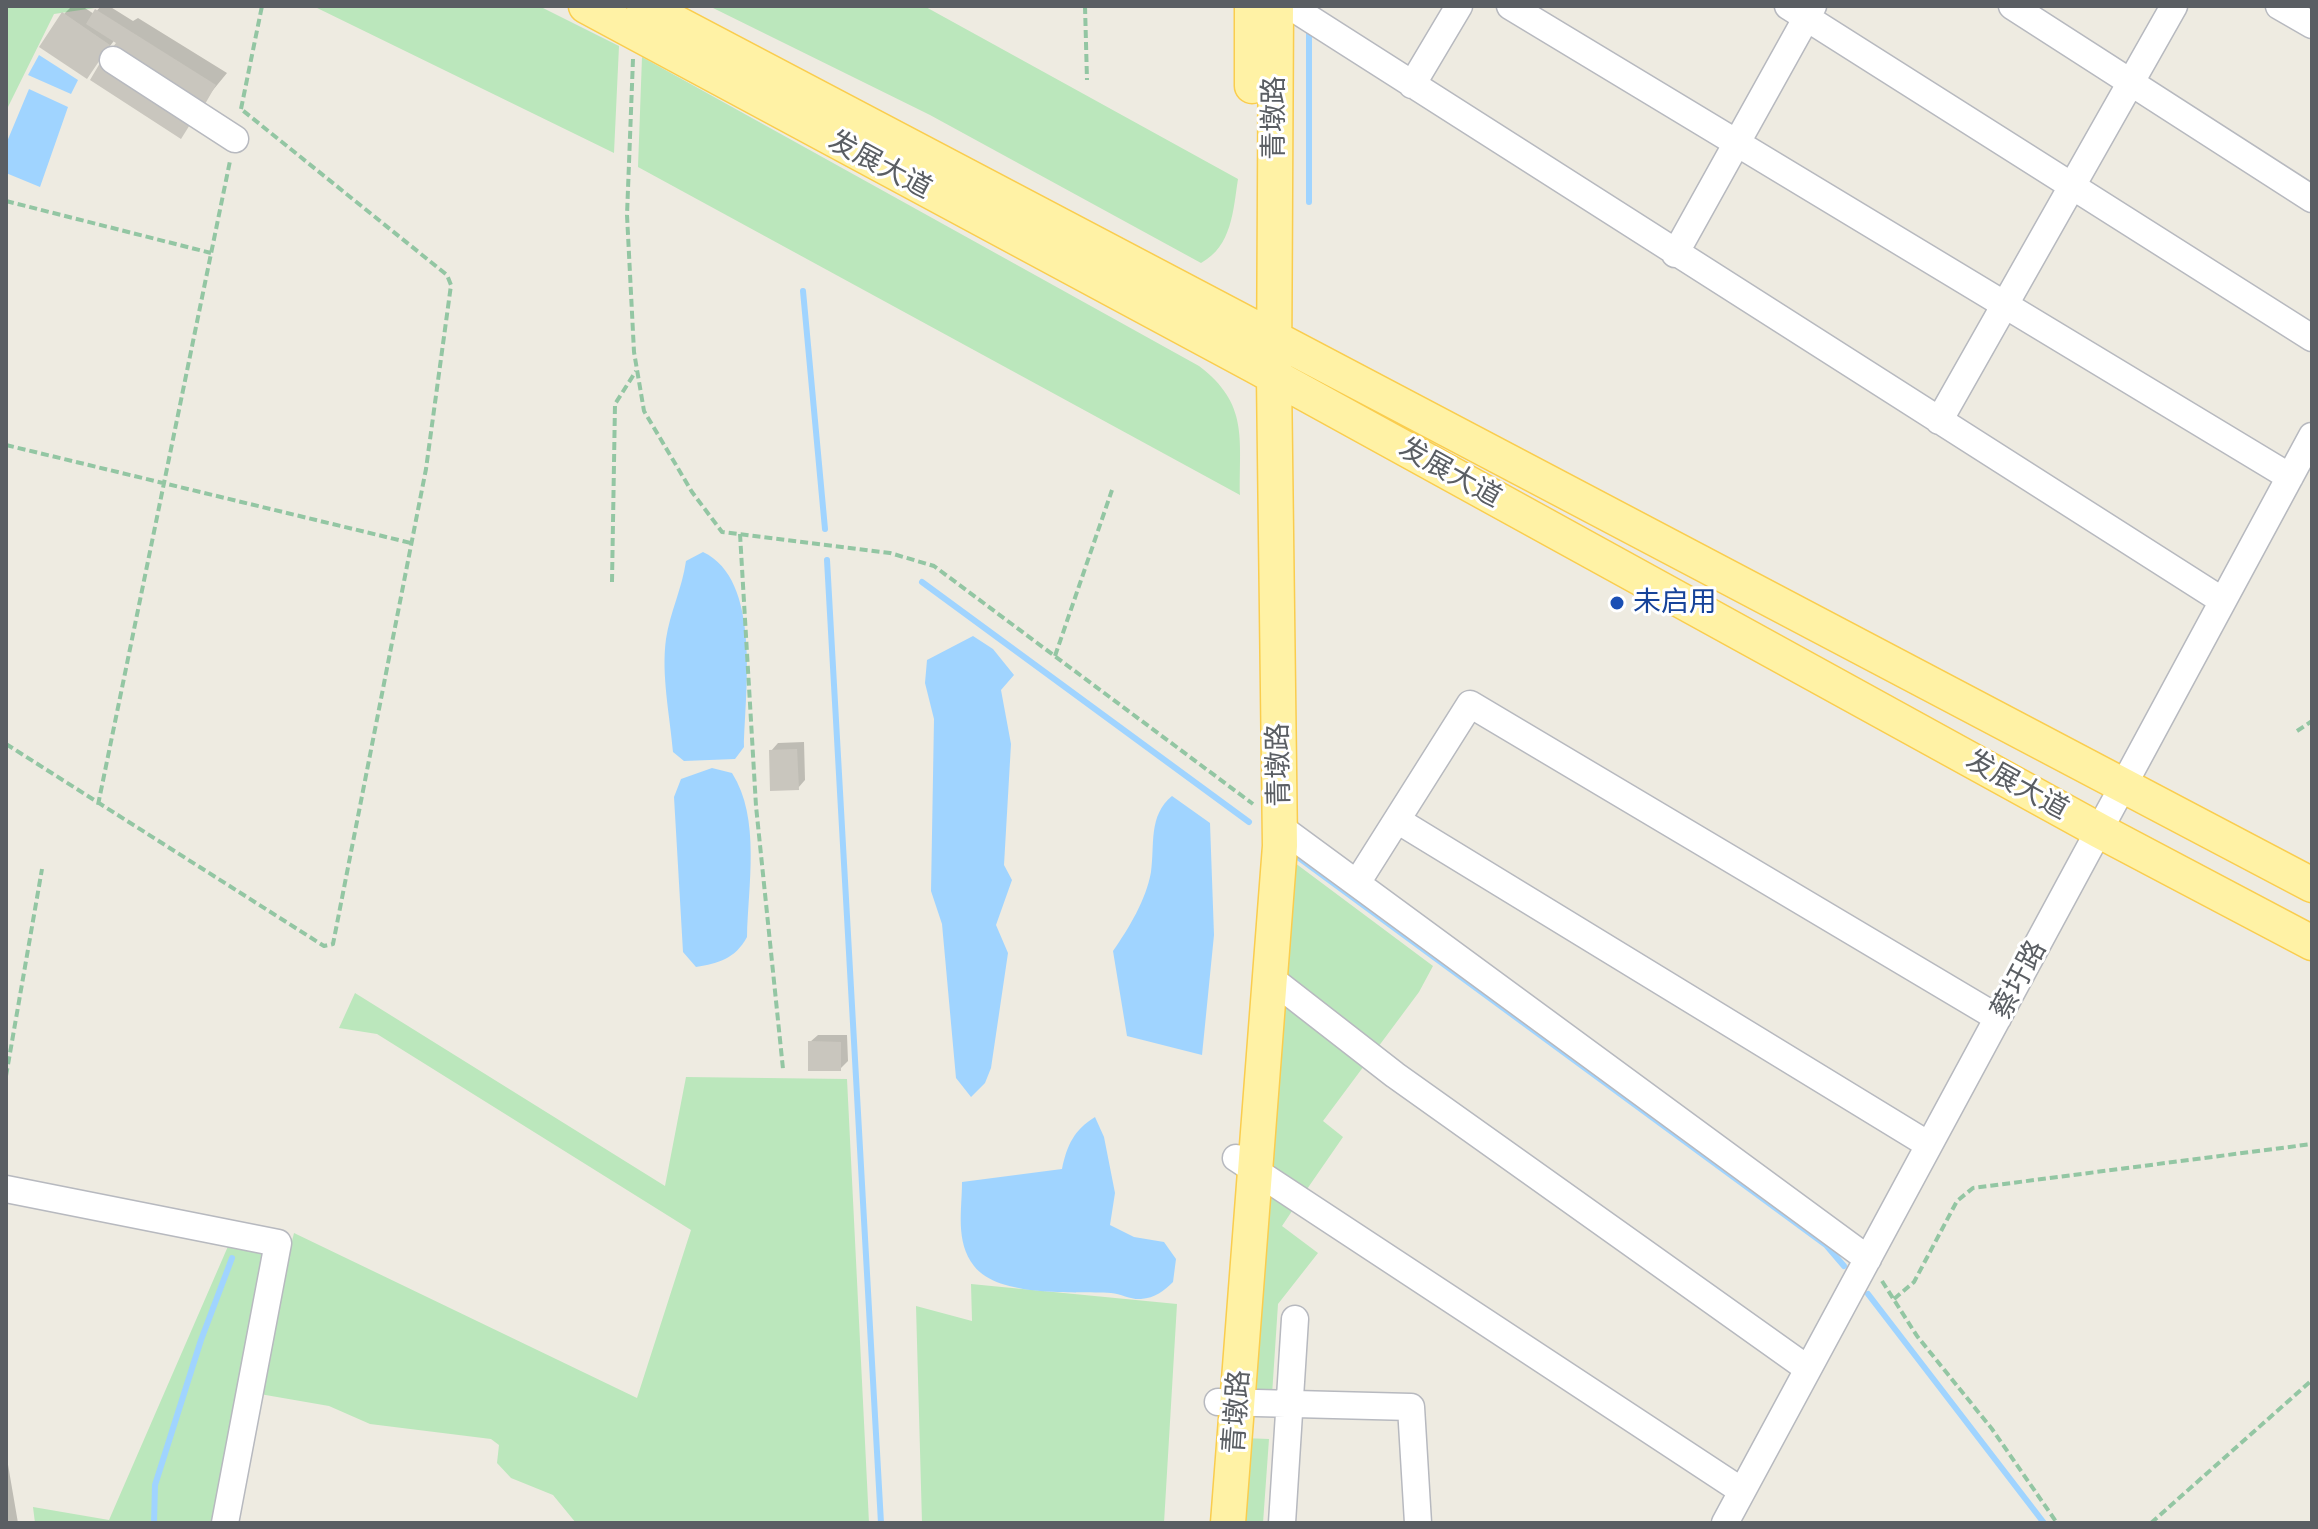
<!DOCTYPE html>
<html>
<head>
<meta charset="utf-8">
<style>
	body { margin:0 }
	#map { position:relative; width:2318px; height:1529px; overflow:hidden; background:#eeebe1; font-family:"Alegreya Sans",sans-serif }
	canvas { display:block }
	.frame { position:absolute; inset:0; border:8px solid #5a5e63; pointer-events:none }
</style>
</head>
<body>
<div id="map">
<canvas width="2318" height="1529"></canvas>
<div class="frame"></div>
</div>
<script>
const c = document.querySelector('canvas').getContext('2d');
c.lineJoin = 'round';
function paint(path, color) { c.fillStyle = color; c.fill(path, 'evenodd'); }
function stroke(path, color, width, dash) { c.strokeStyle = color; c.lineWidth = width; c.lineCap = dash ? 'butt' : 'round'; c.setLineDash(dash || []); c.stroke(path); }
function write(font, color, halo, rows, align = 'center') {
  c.font = font + ' "Alegreya Sans","Noto Sans SC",sans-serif'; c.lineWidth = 6; c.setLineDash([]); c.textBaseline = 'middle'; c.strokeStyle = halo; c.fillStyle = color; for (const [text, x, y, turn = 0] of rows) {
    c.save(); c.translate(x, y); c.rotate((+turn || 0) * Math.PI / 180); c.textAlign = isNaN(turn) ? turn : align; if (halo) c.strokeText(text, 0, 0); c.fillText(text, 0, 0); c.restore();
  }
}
const green = new Path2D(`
	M6,6H108L54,14L6,111Z
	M313,6H539L619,46L614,153Z
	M709,6H924L1238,179C1233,211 1232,246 1201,263L930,115Z
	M642,57L1199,366C1249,404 1239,438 1240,495L638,167Z
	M1287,857L1433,966L1419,992L1323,1121L1343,1137L1305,1192L1263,1163Z
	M355,993L665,1186L686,1077L847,1079L869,1523H576L553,1495L511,1478L497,1463L499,1445L491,1439L370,1424L329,1406L254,1393L294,1233L637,1398L691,1230L377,1034L339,1028Z
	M1263,1182L1296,1205L1282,1226L1318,1253L1278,1304L1272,1395H1246Z
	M229,1244L268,1252L213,1523H35L33,1507L109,1520Z
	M971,1284L1177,1304L1164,1523H922L916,1306L972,1321Z
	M1243,1438L1269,1439L1263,1523H1238Z`);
const water = new Path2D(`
	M39,55L78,80L71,94L28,75Z
	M29,89L68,107L40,187L6,173V144Z
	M703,552C762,580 745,691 744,747L735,759L684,761L673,752C670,716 661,675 666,639C670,612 682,589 686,561Z
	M973,636L993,649L1014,675L1001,690L1011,744L1004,865L1012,880L996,925L1008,953L991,1068L985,1083L971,1097L956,1078L942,924L931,891L934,719L925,683L927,660Z
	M712,768L732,773C761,818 748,886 747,937C735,959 719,963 696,967L683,952L674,797L681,779Z
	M1172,796L1210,823L1214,935L1202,1055L1127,1036L1113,951C1129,928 1146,900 1151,872C1155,844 1148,816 1172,796Z
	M1095,1117L1104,1137L1115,1193L1110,1225L1134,1237L1164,1242L1176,1259L1173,1282C1164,1291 1155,1298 1141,1299C1132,1300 1121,1294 1111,1293C1074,1291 999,1298 974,1266C955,1241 962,1211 962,1182L1062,1169C1067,1145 1074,1130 1095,1117Z`);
const shadow = new Path2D(`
	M72,6H82L94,14L101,6H109L133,21L138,18L227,73L204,101L120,33L86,77L64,14Z
	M804,742L805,780L798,788L771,751L778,743Z
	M818,1035H847L848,1061L840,1069L810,1042Z
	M6,1453L18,1523H6Z`);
const stream = new Path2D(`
	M1309,202V26
	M803,291L825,529
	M827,560L881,1523
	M922,582L1249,822
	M1291,852L1826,1245L1844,1266
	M1868,1294L2044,1523
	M154,1523L155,1485L201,1340L232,1258`);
const building = new Path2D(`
	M95,9L216,85L205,104L113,47L116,43L86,24Z
	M62,12L110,45L87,79L39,47Z
	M100,63L191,123L181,139L90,80Z
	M797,749L799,790L770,791L769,750Z
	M808,1041L841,1042V1071H808Z`);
const path = new Path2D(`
	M1085,6L1087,80
	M633,59L627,215L634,352L644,411L692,492L722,532L890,553L934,566L1253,804
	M241,109L262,6
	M6,201L211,253
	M6,445L411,543
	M740,534L756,806L783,1069
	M612,582L615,404L636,371
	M1055,656L1112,490
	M2297,731L2312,721
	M6,744L324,946L333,944L426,469L451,285L447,275L241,109
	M98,805L230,161
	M6,1076L42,869
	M1882,1281L1917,1336L1992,1429L2057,1523
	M1894,1299L1914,1282L1957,1201L1973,1188L2312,1144
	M2151,1523L2312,1380`);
const minor = new Path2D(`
	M1290,6L2223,601
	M1510,6L2290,477
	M1788,6L2312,338
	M2012,6L2312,199
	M2279,6L2312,25
	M113,60L235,139
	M1412,85L1459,6
	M1675,254L1813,6
	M1939,421L2174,6
	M1397,820L1929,1145
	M1280,827L1868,1259
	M1357,883L1470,704L1998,1018
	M1270,982L1278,984L1395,1075L1808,1369
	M1236,1158L1742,1491
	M6,1189L278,1243L225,1523
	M1218,1402L1411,1407L1418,1523
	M1282,1523L1295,1319
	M1725,1523L2312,436`);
const major = new Path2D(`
	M586,6L1255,366L2100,831L2312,943
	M644,6L2312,885
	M1252,6V86
	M1228,1523L1280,846L1274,377L1276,6`);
const markers = [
	[1617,603,8,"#1a4fb4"]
];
const streetNames = [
	["青墩路",1275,118,-90],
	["发展大道",880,165,28],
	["发展大道",1450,473,29],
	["青墩路",1279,765,-91],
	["发展大道",2017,785,29],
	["蔡圩路",2019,980,-62],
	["青墩路",1237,1412,-86]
];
const transitNames = [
	["未启用",1633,603]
];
paint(green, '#bbe7bc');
paint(water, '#a0d4ff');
paint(shadow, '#0003');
stroke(stream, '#a0d4ff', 6);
paint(building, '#c9c6be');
stroke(minor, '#b7b9bf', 29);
stroke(major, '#facd4e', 37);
stroke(path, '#93c6a3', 4, [8, 4]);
stroke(minor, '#fff', 26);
stroke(major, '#fff2a5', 34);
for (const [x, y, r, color] of markers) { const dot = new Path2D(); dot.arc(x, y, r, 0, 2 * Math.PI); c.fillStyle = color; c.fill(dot); stroke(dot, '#fff', 3); }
write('28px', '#5a5e63', '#fff', streetNames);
write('28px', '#164399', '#fff', transitNames, 'left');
</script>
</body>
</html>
